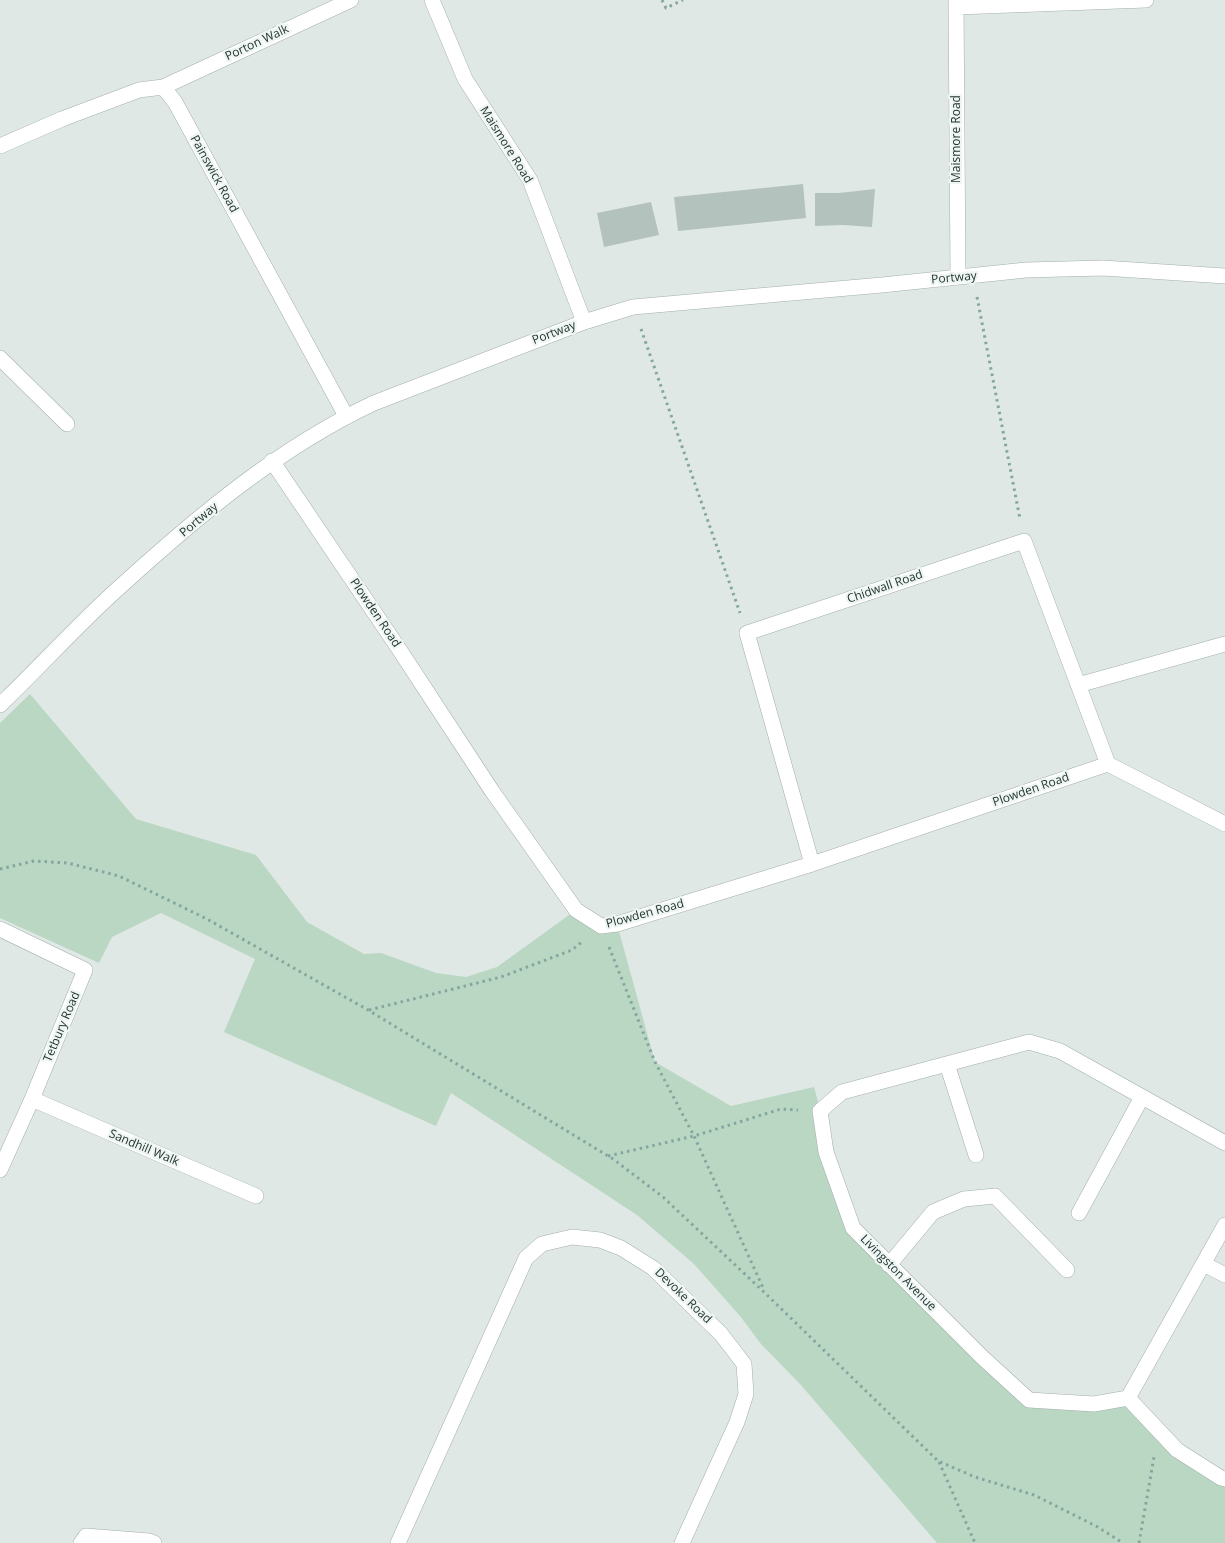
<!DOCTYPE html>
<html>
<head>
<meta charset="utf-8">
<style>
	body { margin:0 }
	canvas { display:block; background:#dfe8e4 }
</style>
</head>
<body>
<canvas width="1225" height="1543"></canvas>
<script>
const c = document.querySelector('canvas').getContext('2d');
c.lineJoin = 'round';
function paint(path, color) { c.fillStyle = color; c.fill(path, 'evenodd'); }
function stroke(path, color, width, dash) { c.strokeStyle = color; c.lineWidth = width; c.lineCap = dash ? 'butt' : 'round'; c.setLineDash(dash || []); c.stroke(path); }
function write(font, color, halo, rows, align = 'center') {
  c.font = font + ' "Open Sans",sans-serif'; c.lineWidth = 4.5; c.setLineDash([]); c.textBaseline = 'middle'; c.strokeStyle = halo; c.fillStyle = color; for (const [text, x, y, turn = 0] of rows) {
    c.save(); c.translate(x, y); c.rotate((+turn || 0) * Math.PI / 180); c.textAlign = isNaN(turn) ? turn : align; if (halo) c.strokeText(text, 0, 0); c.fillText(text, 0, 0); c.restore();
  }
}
const green = new Path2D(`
	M30,694L136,819L256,855L307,922L364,954L381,953L436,973L466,977L497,967L576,910L617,924L655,1062L731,1106L814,1087L853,1229L1029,1400L1128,1398L1177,1450L1225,1479V1543H937L800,1384L761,1344L740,1316L694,1264L637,1215L451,1093L436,1126L224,1032L255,959L161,913L112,937L99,963L0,918V723Z`);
const building = new Path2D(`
	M803,184L806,218L678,231L674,197Z
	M875,189L872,227L843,225L815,226V193H839Z
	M651,202L659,235L604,247L597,213Z`);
const path = new Path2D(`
	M662,0L666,8L683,0
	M977,297L1020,519
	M641,329L740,613
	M0,869L34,861L68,863L119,876L207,919L368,1010L613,1159L663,1197L765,1293L938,1461L975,1477L1034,1495L1096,1526L1123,1543
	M609,947L655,1062L694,1136L764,1290
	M369,1010L501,977L572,950L583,941
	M608,1156L694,1136L781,1109L798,1110
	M939,1462L975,1543
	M1139,1543L1154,1457`);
const minor = new Path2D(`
	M432,0L465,79L530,180L584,322
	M956,0L958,277
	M957,7L1146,0
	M163,87L351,0
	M0,146L62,119L139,90L163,87L175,102L346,416
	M0,358L67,424
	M272,461L397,646L492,791L576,910L601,926L617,924L812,864L1108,764L1225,824
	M1078,685L1225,644
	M0,705C41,666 79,623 122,585C198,516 280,447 374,403L584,322L633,307L882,285L1026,270L1103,268L1225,276
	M812,864L747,633L1024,541L1108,764
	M0,929L85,970L32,1099L0,1170
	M947,1064L976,1155
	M32,1099L256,1196
	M1225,1143L1060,1051L1029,1042L842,1092L820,1111L826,1152L853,1228L982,1357L1029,1400L1094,1404L1128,1398L1225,1225
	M1079,1213L1142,1097
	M1204,1264L1225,1275
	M889,1265L933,1212L964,1199L995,1196L1067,1270
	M1128,1398L1177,1450L1221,1478L1225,1479
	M81,1543L86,1536L149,1541L154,1543
	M398,1543L526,1258L542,1244L572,1237L600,1240L621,1248L653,1268L721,1334L744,1364L746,1394L737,1422L682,1543`);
const streetNames = [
	["Porton Walk",257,43,-25],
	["Maismore Road",957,139,-90],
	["Maismore Road",506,145,58],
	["Painswick Road",214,174,61],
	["Portway",954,278,-5],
	["Portway",554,333,-21],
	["Portway",199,520,-40],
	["Chidwall Road",885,587,-19],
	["Plowden Road",375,613,56],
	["Plowden Road",1031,790,-19],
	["Plowden Road",645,914,-15],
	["Tetbury Road",62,1027,-67],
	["Sandhill Walk",144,1148,23],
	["Livingston Avenue",898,1273,45],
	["Devoke Road",683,1296,44]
];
paint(green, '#bad7c4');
paint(building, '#b4c2bd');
stroke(minor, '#a3afab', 16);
stroke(path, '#83a79f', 3, [2.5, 4]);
stroke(minor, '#fff', 15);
write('12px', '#223532', '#eef5f2', streetNames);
</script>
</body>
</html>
